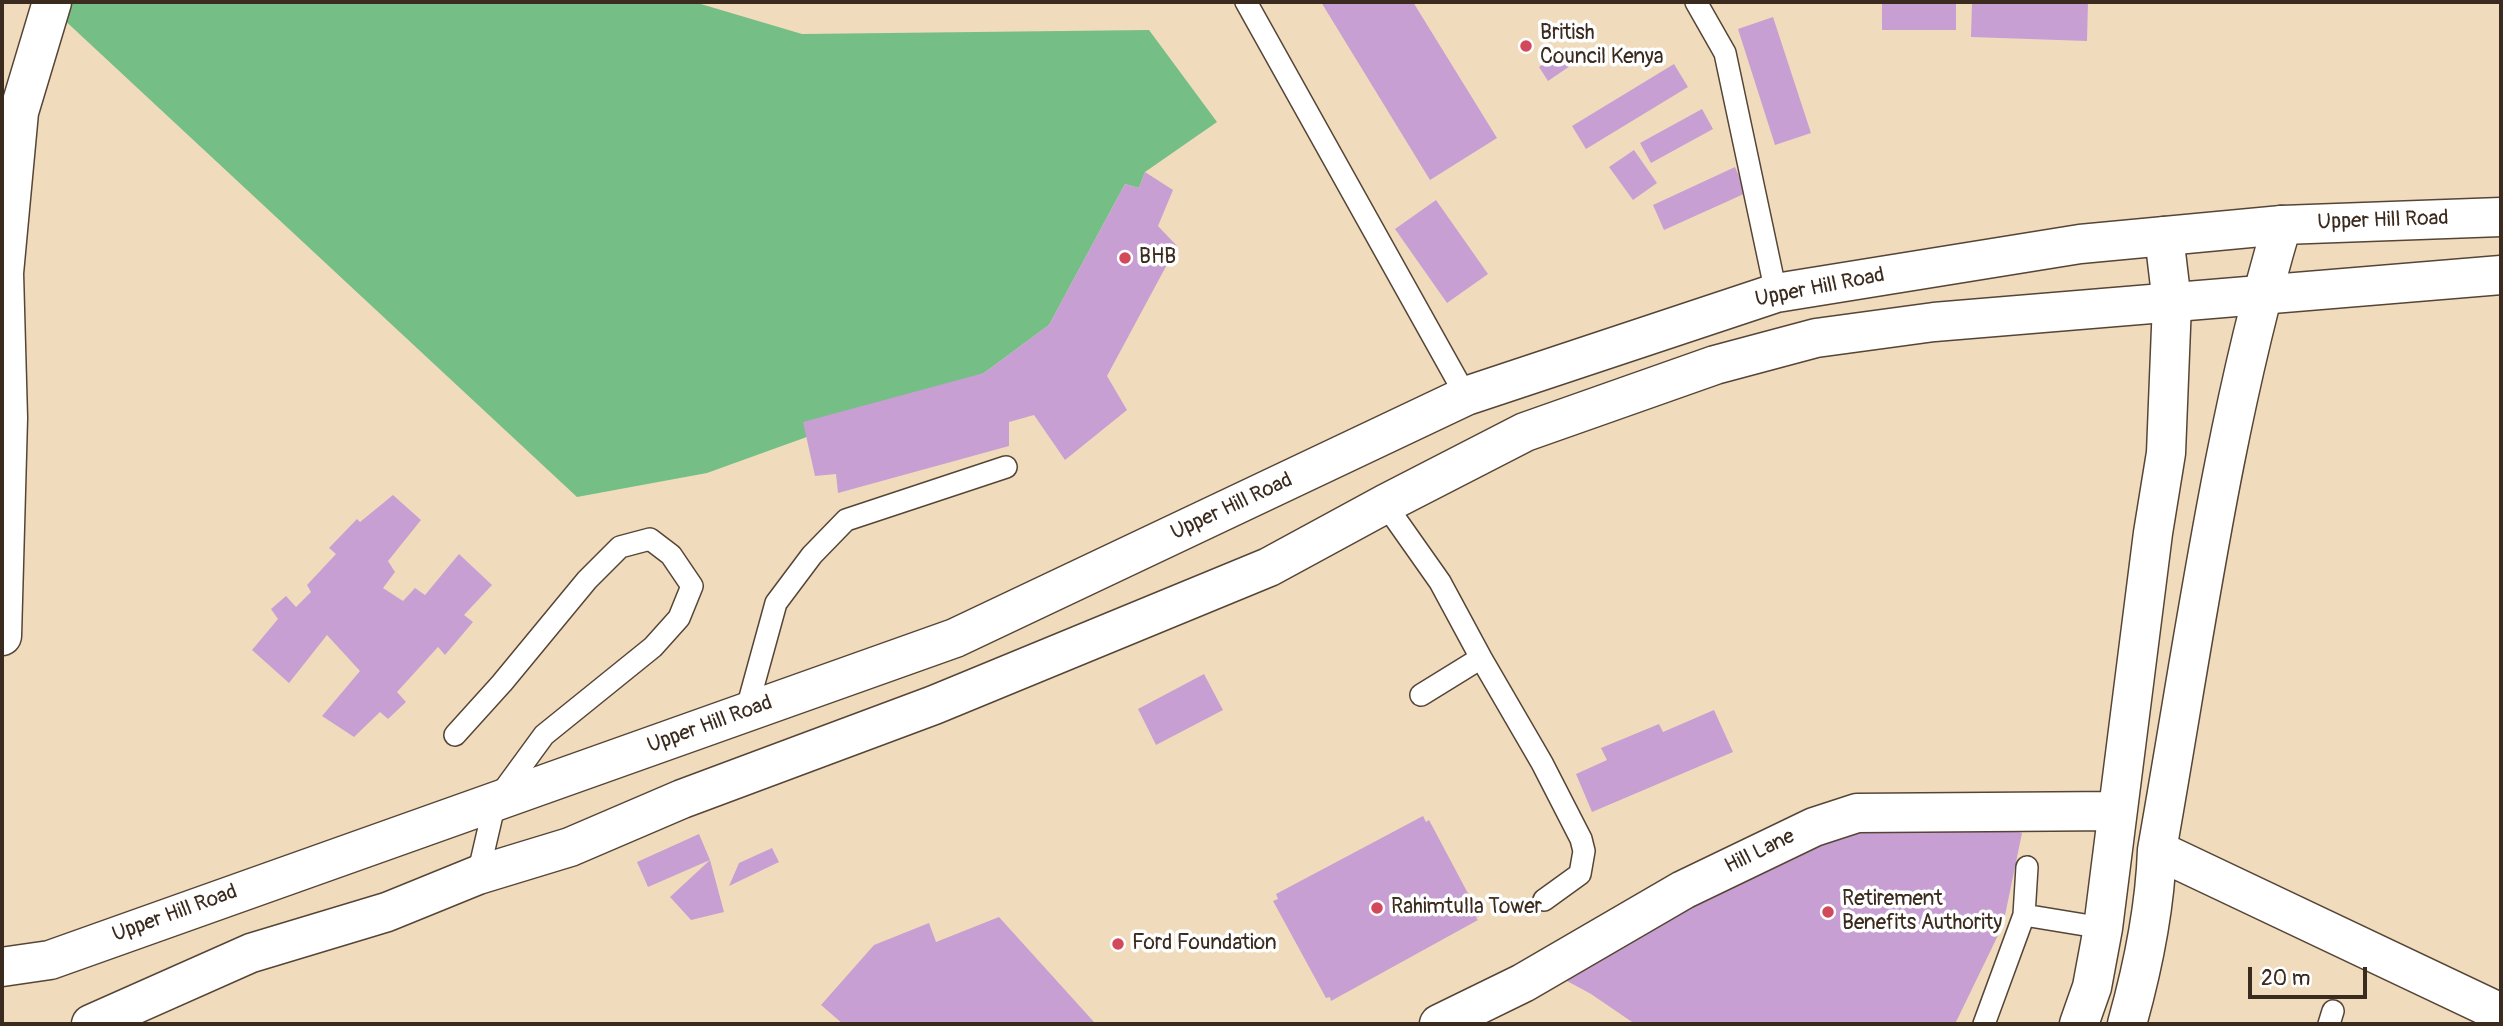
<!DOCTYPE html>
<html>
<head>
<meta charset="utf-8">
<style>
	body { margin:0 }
	#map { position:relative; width:2503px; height:1026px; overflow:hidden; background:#f0dcbc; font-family:Pangolin,sans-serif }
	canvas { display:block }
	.frame { position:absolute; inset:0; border:4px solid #3b2a1e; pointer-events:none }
	.scale { position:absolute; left:2248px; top:967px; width:119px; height:32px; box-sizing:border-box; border:4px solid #3b2a1e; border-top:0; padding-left:9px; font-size:21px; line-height:24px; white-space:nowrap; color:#3b2a1e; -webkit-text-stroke:5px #fff; paint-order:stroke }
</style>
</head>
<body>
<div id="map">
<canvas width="2503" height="1026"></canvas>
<div class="frame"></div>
<div class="scale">20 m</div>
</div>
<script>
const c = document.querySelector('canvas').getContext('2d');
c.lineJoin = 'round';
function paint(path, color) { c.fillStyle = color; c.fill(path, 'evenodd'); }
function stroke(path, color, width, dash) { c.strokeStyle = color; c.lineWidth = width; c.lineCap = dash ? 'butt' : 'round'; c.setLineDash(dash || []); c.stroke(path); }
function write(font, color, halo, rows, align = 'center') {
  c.font = font + ' Pangolin,sans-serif'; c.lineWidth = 7; c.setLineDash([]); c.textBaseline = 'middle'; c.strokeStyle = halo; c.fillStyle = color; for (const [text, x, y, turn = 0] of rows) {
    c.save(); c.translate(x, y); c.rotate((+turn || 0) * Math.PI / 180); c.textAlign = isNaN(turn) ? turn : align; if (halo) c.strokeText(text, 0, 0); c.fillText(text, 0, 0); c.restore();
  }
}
const forest = new Path2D(`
	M45,2H694L802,34L1149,30L1217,122L1145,172L1139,188L1125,184L1049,325L984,373L707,473L577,497Z`);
const building = new Path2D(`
	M1321,2H1413L1497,138L1430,180Z
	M1882,2H1956V30H1882Z
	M1972,2H2088L2087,41L1971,37Z
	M1773,17L1811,133L1775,145L1738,29Z
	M1564,50L1573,64L1548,81L1539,67Z
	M1674,64L1688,87L1586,149L1572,126Z
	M1702,109L1713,129L1651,163L1640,143Z
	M1634,150L1657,183L1633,200L1609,167Z
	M1735,167L1746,193L1664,230L1653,205Z
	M1145,172L1173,190L1158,226L1177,246L1107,376L1127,410L1065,460L1034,415L1009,422V446L838,493L836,474L815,476L803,422L984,373L1049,325L1125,184L1139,188Z
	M1436,200L1488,274L1447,303L1395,229Z
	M393,495L421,520L388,561L395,572L383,588L403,601L415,588L425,595L459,554L492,585L464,615L473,622L445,655L438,647L397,692L406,702L388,719L380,712L354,737L322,716L360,671L327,635L289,683L252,650L278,619L271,609L286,596L296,607L311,592L307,585L336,554L329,548L357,519L360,522Z
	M1204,674L1223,710L1156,745L1138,709Z
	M1714,710L1733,752L1592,812L1576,774L1607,760L1601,748L1659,724L1663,732Z
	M1423,816L1426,822L1429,820L1480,916L1476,918L1478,920L1331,1001L1330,997L1326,998L1273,901L1278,899L1276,894Z
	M1971,816L2022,833L2003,925L1955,1024H1635L1591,994L1554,974L1671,900L1863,827Z
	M699,834L710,860L648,887L637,862Z
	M772,848L779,862L729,886L739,863Z
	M710,860L724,912L691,920L670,897Z
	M999,917L1094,1022L1088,1024H843L821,1005L874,945L929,923L936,942Z`);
const service = new Path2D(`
	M1246,2L1466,396
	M1696,2L1725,53L1776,293
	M1385,504L1440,582L1481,658L1421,695
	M1481,658L1542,763L1581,839L1584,851L1580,874L1544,900
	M746,712L776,603L812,555L846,520L1006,467
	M455,735L502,683L587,580L620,547L650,539L671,555L692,586L679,618L653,647L544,735L495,802L478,875
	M2024,915L2103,928
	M1984,1024L2024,915L2027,867
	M2329,1024L2333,1011`);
const minor = new Path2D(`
	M2157,850L2501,1013
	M1439,1024L1523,983L1683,890L1814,827L1857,813L2117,811
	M2079,1024L2092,987L2103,928L2153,533L2166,453L2172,303L2164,236
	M2127,1024C2143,967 2155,909 2157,850C2194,642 2222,427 2282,225`);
const tertiary = new Path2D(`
	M2,967L50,960L955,638L1466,396L1776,293L2080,244L2282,225L2501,217
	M91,1024L251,953L387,912L478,875L570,847L682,799L934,705L1269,567L1385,504L1525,432L1715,365L1816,338L1934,322L2501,275`);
const secondary = new Path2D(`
	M2,636L8,418L4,273L19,112L52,2`);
const markers = [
	[1526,46,7,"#d1495b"],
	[1125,258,7,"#d1495b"],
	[1377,908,7,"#d1495b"],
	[1828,912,7,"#d1495b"],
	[1118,944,7,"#d1495b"]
];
const poiNames = [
	["British",1540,34],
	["Council Kenya",1540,58],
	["BHB",1139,258],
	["Retirement",1842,900],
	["Benefits Authority",1842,924],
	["Rahimtulla Tower",1391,908],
	["Ford Foundation",1132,944]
];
const streetNames = [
	["Upper Hill Road",2383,221,-2],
	["Upper Hill Road",1820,288,-11],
	["Upper Hill Road",1232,507,-25],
	["Upper Hill Road",710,725,-20],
	["Hill Lane",1760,852,-26],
	["Upper Hill Road",175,914,-20]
];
paint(forest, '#75be85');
paint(building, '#c79fd3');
stroke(service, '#564536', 24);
stroke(minor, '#564536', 41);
stroke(tertiary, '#564536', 41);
stroke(secondary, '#564536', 41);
stroke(service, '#fff', 21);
stroke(minor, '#fff', 38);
stroke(tertiary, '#fff', 38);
stroke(secondary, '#fff', 38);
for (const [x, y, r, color] of markers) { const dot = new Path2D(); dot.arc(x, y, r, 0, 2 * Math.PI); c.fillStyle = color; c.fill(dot); stroke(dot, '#fff', 2.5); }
write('21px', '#3b2a1e', '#fff', poiNames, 'left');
write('21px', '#3b2a1e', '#fff', streetNames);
</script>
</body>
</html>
